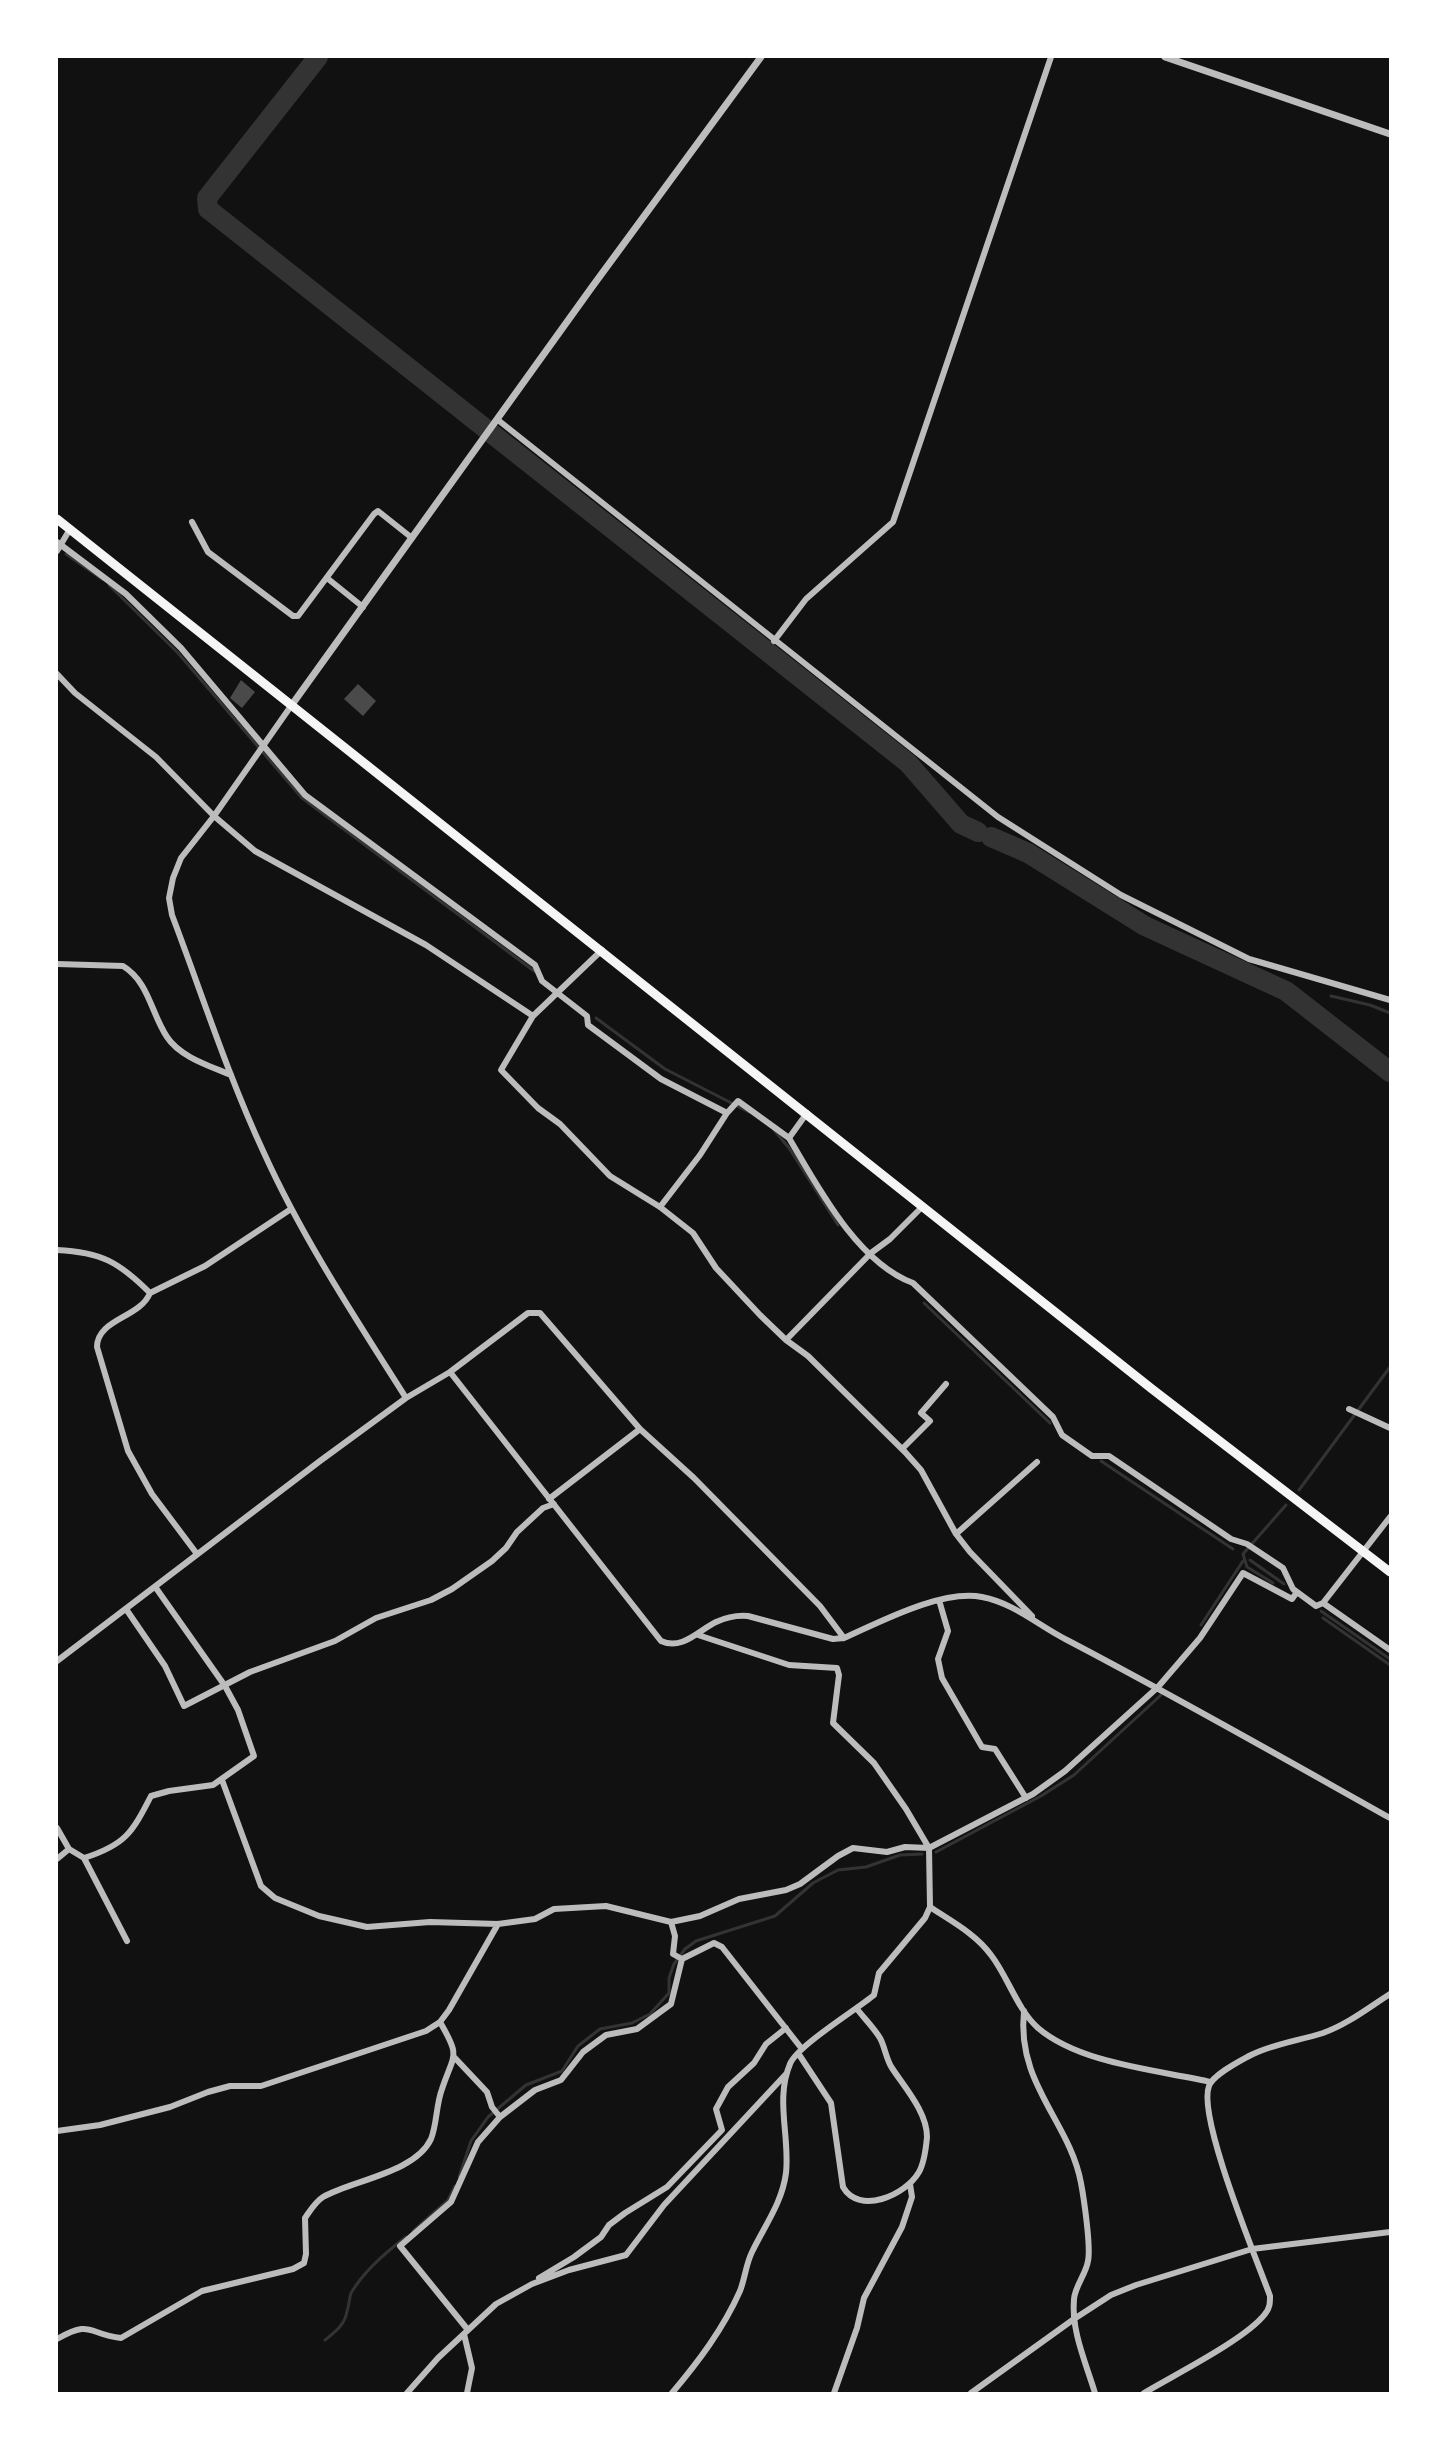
<!DOCTYPE html>
<html>
<head>
<meta charset="utf-8">
<style>
	body { margin:0 }
	#map { position:relative; width:1447px; height:2450px; overflow:hidden; background:#111; font-family:Commissioner,sans-serif }
	canvas { display:block }
	.frame { position:absolute; inset:0; border:58px solid #fff; pointer-events:none }
</style>
</head>
<body>
<div id="map">
<canvas width="1447" height="2450"></canvas>
<div class="frame"></div>
</div>
<script>
const c = document.querySelector('canvas').getContext('2d');
c.lineJoin = 'round';
function stroke(path, color, width, dash) { c.strokeStyle = color; c.lineWidth = width; c.lineCap = dash ? 'butt' : 'round'; c.setLineDash(dash || []); c.stroke(path); }
function paint(path, color) { c.fillStyle = color; c.fill(path, 'evenodd'); }
const stream = new Path2D(`
	M66,554L102,579
	M109,585L178,653L302,798L534,971
	M1331,996L1370,1005L1390,1013
	M1312,1009L1316,1006
	M596,1018L665,1069L749,1112
	M774,1130L789,1148L838,1225
	M924,1303L1050,1423
	M1101,1461L1233,1549
	M1299,1490L1390,1367
	M1250,1560L1284,1584
	M1273,1583L1247,1567L1243,1554L1286,1505
	M1321,1611L1390,1659
	M1323,1618L1390,1665
	M1201,1625L1243,1561
	M936,1852L1041,1796L1074,1775L1161,1695
	M459,2177L471,2141L488,2117L526,2085L562,2071L578,2046L600,2029L632,2023L650,2014L669,1993V1978L674,1964L685,1949L696,1941L775,1916L813,1883L838,1870L866,1867L900,1855L922,1854
	M413,2231L448,2200L455,2186
	M325,2340C335,2332 345,2325 347,2311C349,2306 349,2299 351,2293C364,2271 386,2252 406,2237`);
const river = new Path2D(`
	M318,57L207,198L208,209L908,763L961,824L978,832
	M991,837L1028,853L1145,926L1286,991L1390,1072`);
const building = new Path2D(`
	M241,680L255,692L242,708L230,698Z
	M358,684L376,701L363,716L344,699Z`);
const minor = new Path2D(`
	M498,420L998,817L1121,895L1249,959L1390,1000
	M192,522L208,552L293,616H298L374,514L378,511L412,538
	M57,542L126,594L181,648L305,795L535,965L542,981L587,1016L588,1025L661,1079L727,1113L738,1101L789,1138C818,1187 857,1262 913,1283L1053,1417L1062,1435L1092,1456H1109L1231,1539L1247,1544L1283,1568L1293,1589L1316,1606L1323,1603L1390,1517
	M57,551L70,529
	M327,578L363,607
	M774,641L806,599L893,522L1051,57
	M57,674L75,693L156,757L214,816L255,851L426,945L533,1016
	M291,706L214,816L181,858L173,878L169,898L172,915C202,994 228,1076 264,1153C303,1239 356,1319 406,1398
	M602,950L533,1016L501,1070L538,1108L560,1124L610,1176L660,1207L693,1233L716,1268L760,1315L786,1340L808,1356L905,1452L921,1470L956,1534L970,1552L1032,1616
	M57,964L123,966C149,982 151,1013 167,1037C180,1057 210,1066 231,1075
	M789,1138L807,1113
	M660,1207L700,1155L727,1113
	M57,1250C101,1252 119,1262 150,1293
	M786,1340L871,1253L890,1239L923,1206
	M450,1372L661,1641C682,1651 699,1630 716,1622C727,1617 737,1615 748,1616L833,1639L844,1638C880,1622 942,1589 982,1597C1014,1603 1039,1626 1067,1640C1176,1697 1283,1758 1390,1818
	M1349,1409L1390,1428
	M902,1449L930,1421L921,1413L946,1384
	M549,1499L640,1429
	M956,1534L1037,1462
	M197,1554L152,1494L128,1451L97,1347C97,1319 140,1318 150,1293L205,1266L291,1209
	M939,1600L948,1631L938,1659L942,1678L982,1747L995,1749L1026,1798
	M1323,1603L1390,1650
	M126,1609L165,1666L184,1706L250,1672L335,1641L376,1618L431,1600L452,1589L492,1561L506,1548L517,1532L543,1508L554,1504
	M57,1661L320,1461L406,1398L450,1372L528,1313H540L640,1429L694,1478L820,1606L844,1638
	M222,1780L261,1886L275,1898L319,1916L367,1927L430,1922L498,1924L535,1919L554,1909L606,1906L671,1922L700,1916L739,1899L786,1890L800,1884L838,1856L853,1848L887,1852L905,1847L929,1848L1033,1794L1065,1771L1158,1687L1200,1638L1243,1573L1292,1599L1297,1592
	M57,1828L69,1849L57,1859
	M69,1849L84,1858C125,1845 132,1833 151,1796L169,1791L213,1785L254,1756L238,1710L225,1686L156,1588
	M84,1858L127,1941
	M930,1907C951,1921 976,1934 991,1955C1008,1977 1017,2009 1038,2028C1080,2064 1158,2070 1211,2082
	M671,1922L675,1936L673,1954L682,1959
	M682,1959L714,1943L722,1947L802,2049
	M1024,2011C1016,2084 1070,2122 1081,2183C1084,2199 1091,2247 1088,2261C1086,2274 1075,2286 1074,2299C1071,2331 1086,2363 1095,2393
	M798,2053L831,2103L843,2187C859,2215 905,2196 919,2172C924,2163 926,2148 927,2137C927,2112 905,2088 892,2068C886,2059 885,2047 880,2038C874,2028 864,2018 857,2009
	M455,2058L487,2092L492,2107L500,2117
	M57,2131L100,2125L170,2107L208,2092L230,2086H261L426,2031L440,2022L449,2010L498,1924
	M539,2278L574,2257L601,2237L609,2225L625,2213L667,2187L722,2130L716,2109L728,2087L754,2063L766,2044L786,2028
	M468,2330L400,2246L451,2202L478,2142L500,2117L535,2090L561,2080L583,2052L606,2035L637,2029L671,2004L682,1959
	M464,2334L472,2368L467,2393
	M57,2339C92,2319 87,2334 121,2338L202,2291L293,2269L304,2263L306,2254L305,2218C310,2211 315,2202 323,2197C353,2180 415,2173 431,2139C437,2124 436,2105 442,2089C454,2053 461,2058 440,2022
	M407,2393L438,2358L496,2304L532,2284L569,2270L626,2255L664,2205L787,2073
	M672,2393C699,2361 723,2329 740,2291C745,2278 746,2264 752,2252C765,2225 782,2203 786,2173C790,2137 775,2099 790,2064C797,2046 856,2010 874,1995L879,1973L925,1918L930,1907L929,1848L906,1809L874,1763L833,1723L839,1675L837,1668L789,1665L698,1635
	M834,2393L857,2328L864,2298L902,2227L912,2197L910,2184
	M971,2393L1074,2319L1111,2295L1136,2285L1252,2249L1390,2232
	M1144,2393C1174,2375 1246,2339 1265,2314C1270,2308 1270,2303 1270,2296C1257,2260 1197,2117 1209,2086C1213,2075 1238,2062 1249,2056C1272,2044 1298,2041 1323,2033C1348,2024 1368,2008 1390,1994`);
const tertiary = new Path2D(`
	M1165,57L1390,134
	M291,706L592,287L761,57`);
const primary = new Path2D(`
	M57,519L1152,1389L1390,1572`);
stroke(stream, '#333', 3);
stroke(river, '#333', 20);
paint(building, '#4a4a4a');
stroke(minor, '#bcbcbc', 6);
stroke(tertiary, '#bcbcbc', 7);
stroke(primary, '#f5f5f5', 9);
</script>
</body>
</html>
